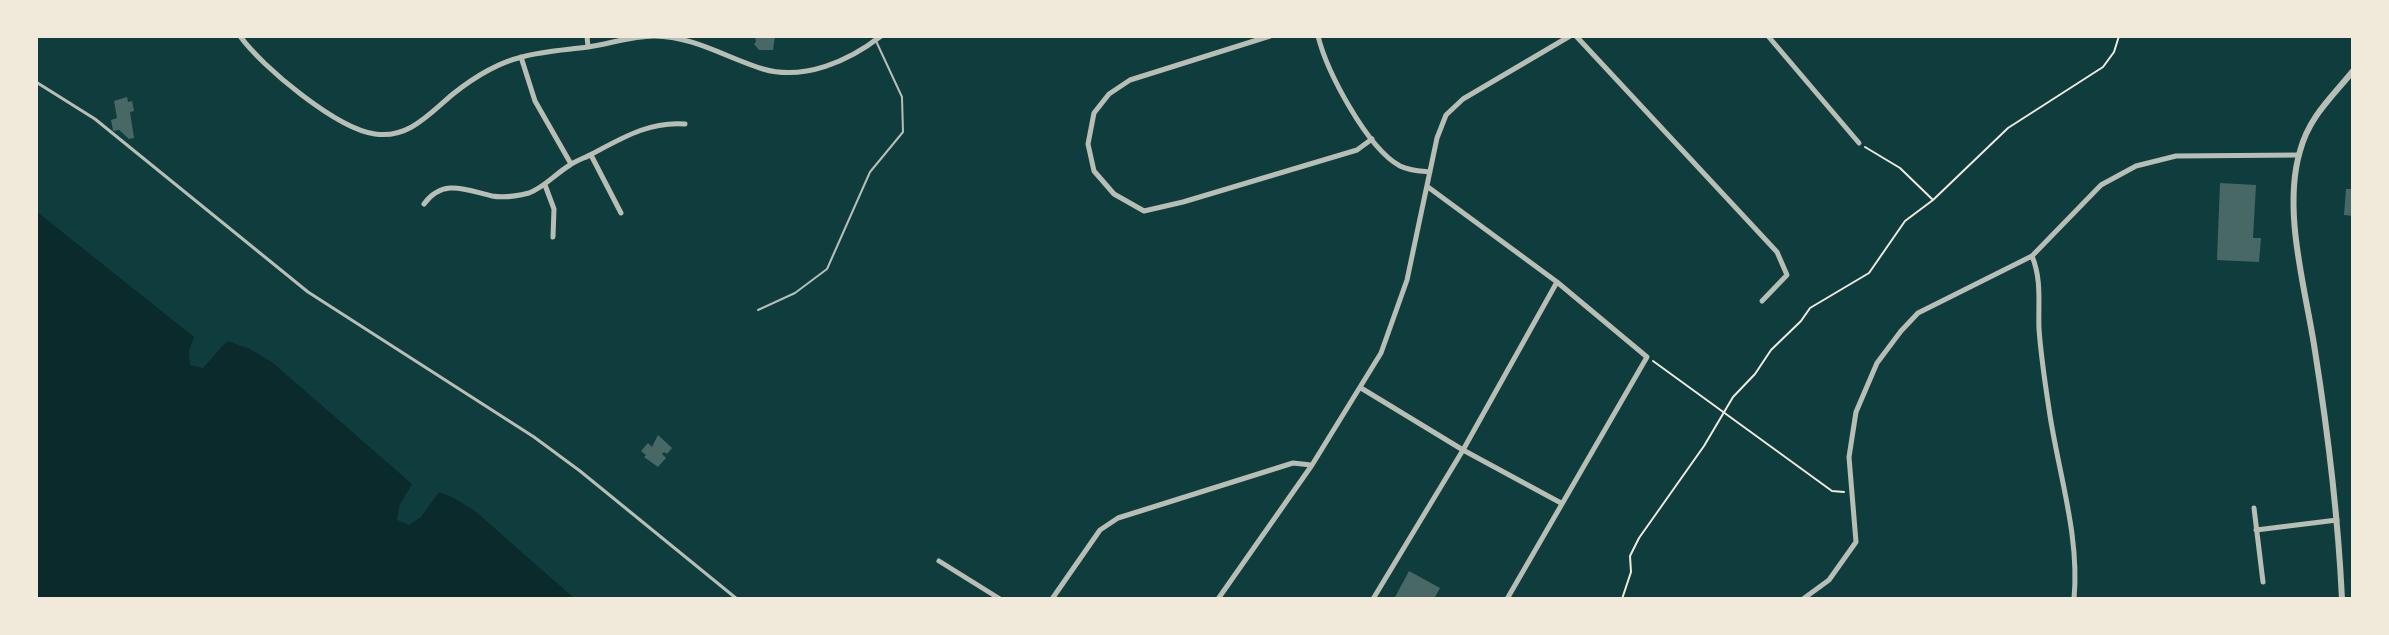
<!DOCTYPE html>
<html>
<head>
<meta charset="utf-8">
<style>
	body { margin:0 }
	#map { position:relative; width:2389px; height:635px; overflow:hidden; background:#0f3d3e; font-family:Jost,sans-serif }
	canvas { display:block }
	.frame { position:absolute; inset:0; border:38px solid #f1e9da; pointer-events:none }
</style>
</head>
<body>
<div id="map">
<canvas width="2389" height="635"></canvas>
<div class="frame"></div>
</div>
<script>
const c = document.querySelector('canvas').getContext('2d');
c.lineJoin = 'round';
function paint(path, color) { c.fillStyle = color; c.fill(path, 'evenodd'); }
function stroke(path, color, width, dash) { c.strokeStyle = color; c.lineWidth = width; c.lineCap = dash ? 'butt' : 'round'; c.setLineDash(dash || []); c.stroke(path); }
const water = new Path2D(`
	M36,211L194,337L189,351L190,365L203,368L227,341L248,348L272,362L412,484L399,506L397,520L409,525L421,517L439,492L454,498L475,511L575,599H36Z`);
const building = new Path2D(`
	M755,36H775L773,50H759L754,44L756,42Z
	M127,97L128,102L132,101L134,111L130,112L134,138L129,139L119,130L113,131L111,120L117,118L114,101Z
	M2220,183L2256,185L2253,238H2261L2259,262L2217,260Z
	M2346,189H2353V216L2344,215Z
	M658,435L672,448L667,454L664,452L662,454L666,458L658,467L644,457L646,455L641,451L648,443L652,447Z
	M1409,571L1440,588L1434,599H1394Z`);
const path = new Path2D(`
	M1865,147L1900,168L1932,199
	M1653,361L1832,491L1844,492
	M1622,599L1631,572L1630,556L1639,538L1704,446L1733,397L1755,374L1771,350L1801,321L1810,308L1869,273L1905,221L1933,200L2008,128L2103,67L2114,52L2119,36`);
const service = new Path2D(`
	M758,310L795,293L827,269L870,172L903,132L902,97L876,41`);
const pedestrian = new Path2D(`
	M36,82L95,119L308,292L534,437L580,471L737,599`);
const minor = new Path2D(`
	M240,36C262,67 337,129 375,134C409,139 430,113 453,94C473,78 497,63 522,57C543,51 566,50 588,47C609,44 632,36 654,36C693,36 727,58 763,69C804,81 849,61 881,36
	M587,36L588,47
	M1270,36L1130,80L1109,94L1094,113L1088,144L1094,171L1114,194L1144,211L1183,202L1357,150L1372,139
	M1318,36C1327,72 1367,148 1400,166C1410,171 1419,171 1430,172
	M1576,36L1777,252L1787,275L1762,301
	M1768,36L1859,143
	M521,57L535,101L571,164
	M591,155L621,213
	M545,185L554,209L553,237
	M1428,187L1557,282L1647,357L1507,599
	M424,204C443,178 466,190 492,196C503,198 517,196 529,193C545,187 555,174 570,165C577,160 585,158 592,154C622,138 650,121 685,124
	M2032,256C2042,280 2038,304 2039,329C2041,356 2045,383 2049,409C2058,472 2080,535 2074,599
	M1361,388L1463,450L1561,503
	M2254,508L2263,582
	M2256,530L2337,520
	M939,561L1000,599
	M1052,599L1100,530L1118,518L1293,463L1311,465
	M1218,599L1312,465L1381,353L1407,280L1437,138L1446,115L1463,99L1570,36
	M1373,599L1463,450L1557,282
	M1803,599L1829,580L1856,542L1849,457L1856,412L1877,363L1901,331L1918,313L2032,256L2101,185L2136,166L2176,156L2299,155`);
const tertiary = new Path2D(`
	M2342,599C2338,516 2328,433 2315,351C2306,290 2282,212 2300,151C2309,117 2331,98 2353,71`);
paint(water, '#0a2a2b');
paint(building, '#486865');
stroke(path, '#f1e9da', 2);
stroke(service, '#b8beb3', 2);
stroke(pedestrian, '#b8beb3', 3);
stroke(minor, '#b8beb3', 5);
stroke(tertiary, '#b8beb3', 6);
</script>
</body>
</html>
